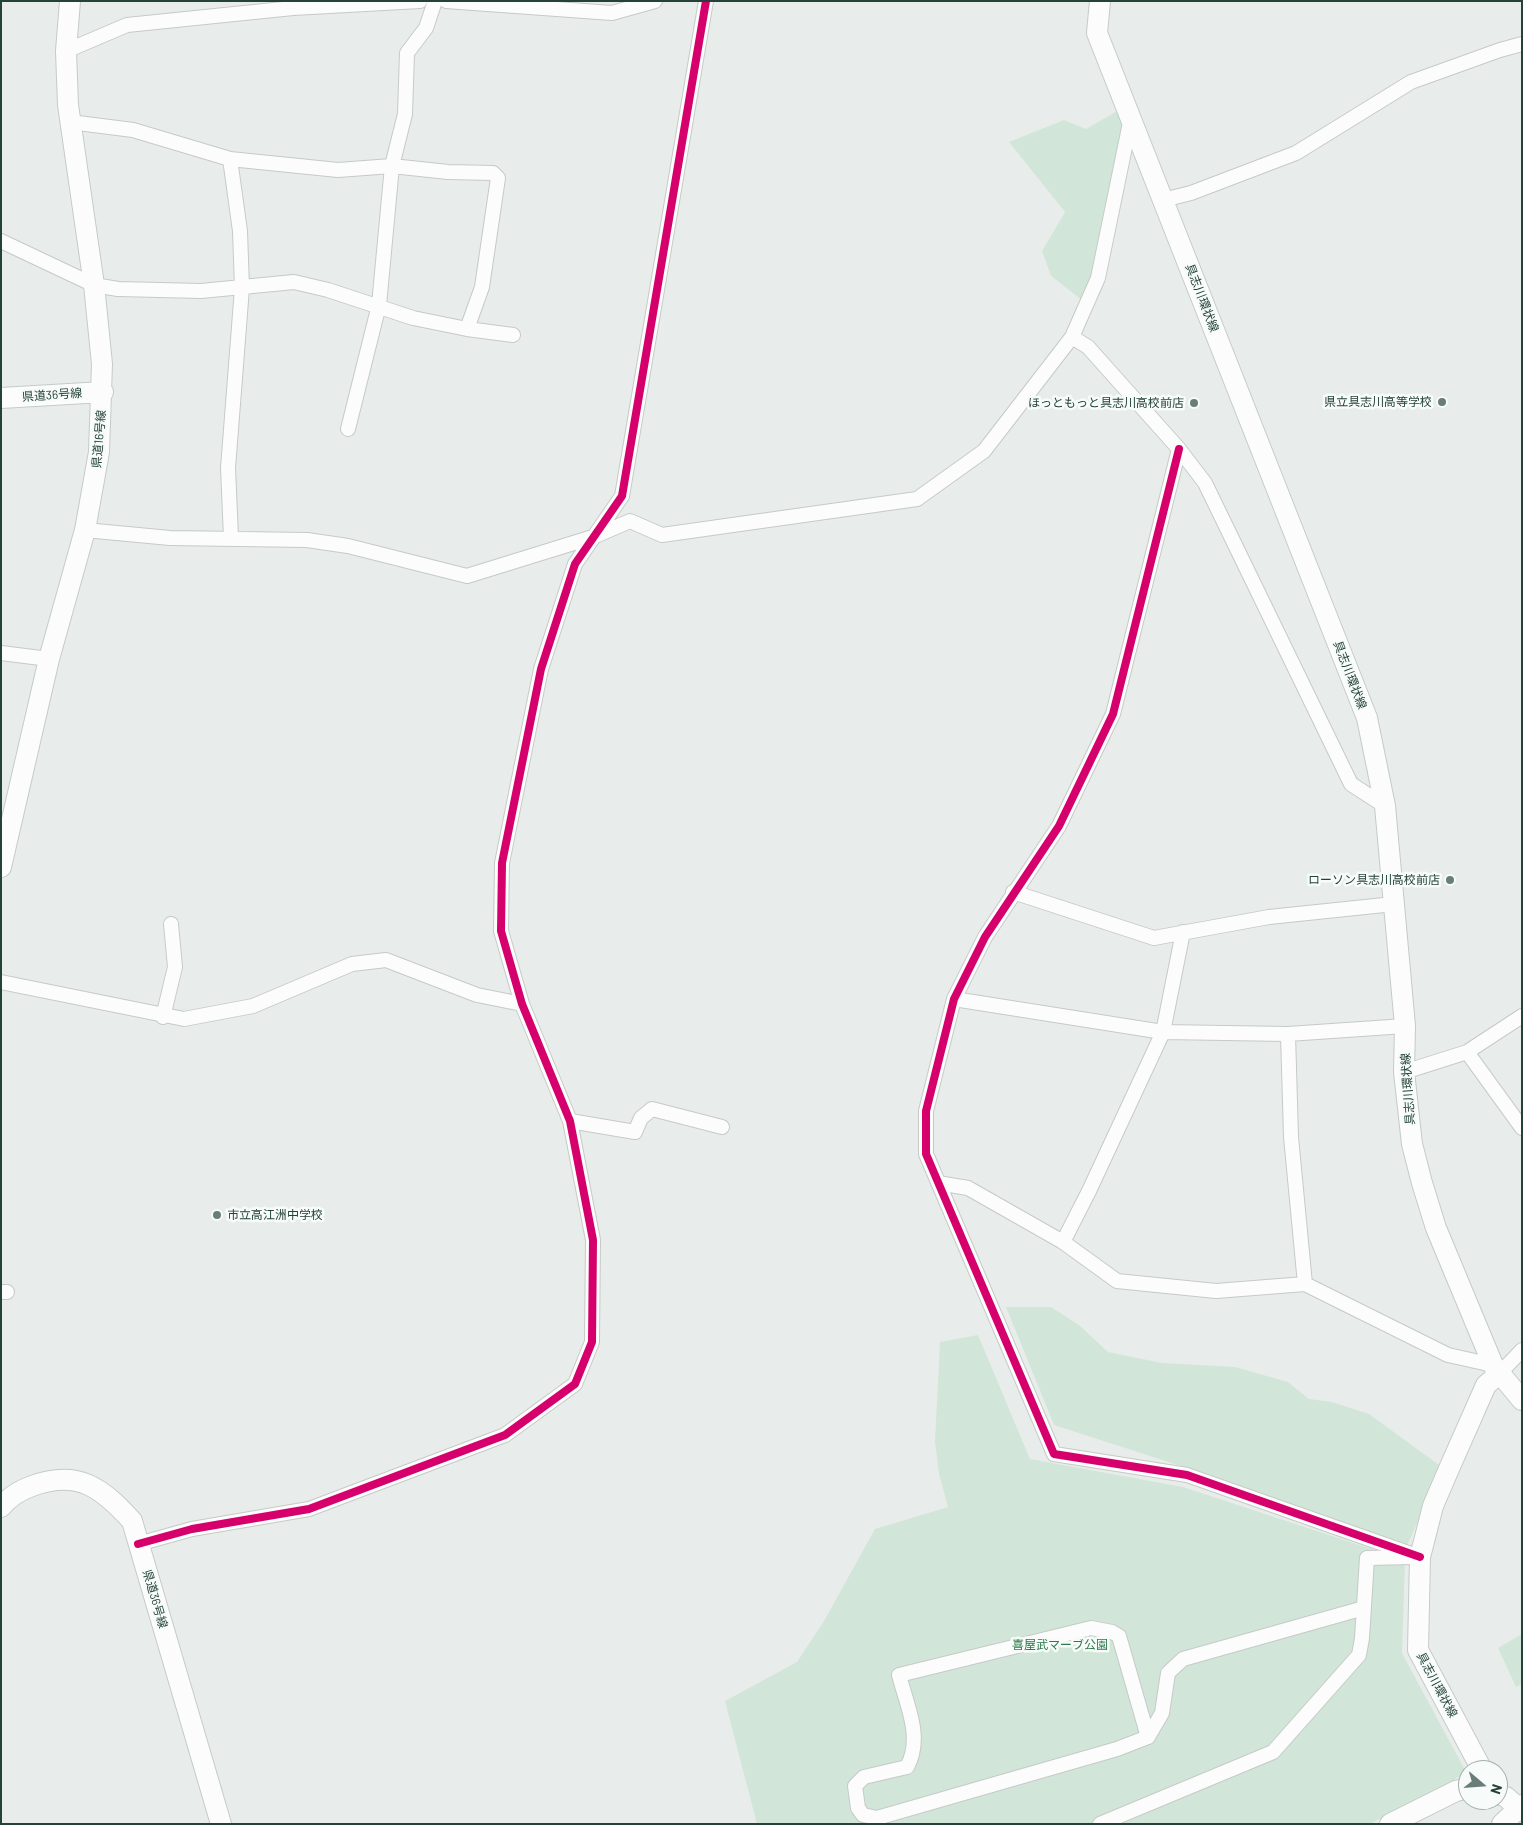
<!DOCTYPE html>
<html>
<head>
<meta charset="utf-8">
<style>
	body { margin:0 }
	#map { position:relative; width:1523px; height:1825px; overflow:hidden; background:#e8edeb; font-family:Barlow,sans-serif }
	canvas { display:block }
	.frame { position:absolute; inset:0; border:2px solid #24423a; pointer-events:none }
	.north { position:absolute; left:1458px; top:1760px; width:50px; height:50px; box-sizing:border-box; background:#f7fbf9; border:1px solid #a3b1ad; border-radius:50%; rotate:108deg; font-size:14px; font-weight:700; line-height:20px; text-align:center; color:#24423a }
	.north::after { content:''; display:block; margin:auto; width:18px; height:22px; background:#697e78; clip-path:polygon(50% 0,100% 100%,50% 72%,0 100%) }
</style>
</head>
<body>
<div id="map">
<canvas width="1523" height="1825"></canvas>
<div class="frame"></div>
<div class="north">N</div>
</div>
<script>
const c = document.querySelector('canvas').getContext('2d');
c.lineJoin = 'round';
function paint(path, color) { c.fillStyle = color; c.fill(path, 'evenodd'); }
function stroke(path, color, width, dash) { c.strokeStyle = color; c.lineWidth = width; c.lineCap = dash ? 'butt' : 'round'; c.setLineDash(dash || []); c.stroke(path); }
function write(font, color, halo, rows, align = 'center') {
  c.font = font + ' Barlow,"Noto Sans JP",sans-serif'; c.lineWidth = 5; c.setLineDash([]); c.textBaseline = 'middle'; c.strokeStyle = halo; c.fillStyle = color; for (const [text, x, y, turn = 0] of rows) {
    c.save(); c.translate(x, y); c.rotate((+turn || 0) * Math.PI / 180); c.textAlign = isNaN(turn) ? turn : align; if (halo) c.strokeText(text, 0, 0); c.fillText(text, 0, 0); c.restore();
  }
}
const green = new Path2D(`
	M1126,106L1131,118L1087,304L1051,276L1042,251L1065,212L1009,142L1064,120L1086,129Z
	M1006,1307H1051L1079,1325L1108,1352L1162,1363L1235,1367L1288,1382L1309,1399L1332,1402L1369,1414L1442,1467L1407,1546L1187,1468L1054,1425Z
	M978,1335L1030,1459L1183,1487L1405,1560L1402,1653L1466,1772L1434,1793L1369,1824H757L725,1701L797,1662L824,1621L875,1529L948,1507L939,1474L935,1441L940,1342Z
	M1522,1634V1684L1516,1687L1498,1648Z`);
const street = new Path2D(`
	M446,1L612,13L655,1
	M66,51L127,25L293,8L420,1
	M70,122L133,130L230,159L338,170L392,166L448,172L493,173L498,178L482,287L467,329
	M230,159L240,231L242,288L228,468L231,537
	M1163,200L1191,193L1296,153L1411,82L1500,50L1522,44
	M1,241L94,285L118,289L201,291L294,282L328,290L413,318L467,329L513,335
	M1072,337L1088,347L1179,449L1205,483L1351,784L1385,806
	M348,429L379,305L392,166L405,114L407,53L426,28L435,1
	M1179,449L1113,714L1059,826L985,937L954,999L926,1111V1154L1054,1454L1187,1475L1420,1557
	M85,530L170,538L307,540L348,546L467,576L593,537L630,521L662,535L917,499L984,451L1072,337L1098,278L1131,118
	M1,653L49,659
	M1013,892L1154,938L1269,917L1394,904
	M1,982L184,1019L253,1006L352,964L386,960L477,995L522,1004
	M954,999L1163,1032L1288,1034L1405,1026
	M163,1017L175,967L171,924
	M1288,1034L1291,1137L1305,1284
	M1467,1052L1522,1128
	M1404,1072L1467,1052L1522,1016
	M570,1121L635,1132L641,1118L652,1109L722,1127
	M938,1183L968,1188L1063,1242L1117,1281L1216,1291L1305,1284L1448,1355L1493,1365
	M1063,1242L1089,1191L1163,1032L1183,932
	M1,1292H7
	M1500,1373L1522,1350
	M138,1544L192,1529L309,1509L505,1435L575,1384L592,1342L593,1240L570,1121L522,1004L501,931L502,863L541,669L575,564L622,496L706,1
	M1148,1737L1119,1636L1112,1632L1091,1628L899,1675C907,1706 923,1738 907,1767L864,1777L855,1786L858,1808L863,1815L877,1818L1117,1749L1148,1737L1162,1713L1168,1673L1183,1659L1364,1608
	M1100,1824L1273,1752L1359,1655L1362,1638L1367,1558L1414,1557`);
const secondary = new Path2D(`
	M1100,1L1097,33L1367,718L1385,806L1405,1026L1404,1072L1412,1144L1422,1183L1436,1228L1493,1365L1522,1400
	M1,398L103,392
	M1,867L49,659L85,530L99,452L102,364L94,285L68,105L66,51L70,1
	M1,1507C9,1497 21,1490 32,1486C78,1469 102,1488 132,1521L221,1824
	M1482,1770L1418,1650L1420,1557L1433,1506L1448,1471L1486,1385L1500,1373
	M1498,1794L1506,1797L1522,1811
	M1390,1824L1456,1791L1468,1788
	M1502,1824L1522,1805`);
const cycleway = new Path2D(`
	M1179,449L1113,714L1059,826L985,937L954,999L926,1111V1154L1054,1454L1187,1475L1420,1557
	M138,1544L192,1529L309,1509L505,1435L575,1384L592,1342L593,1240L570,1121L522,1004L501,931L502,863L541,669L575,564L622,496L706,1`);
const markers = [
	[1442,402,5,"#697e78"],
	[1194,403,5,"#697e78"],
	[1450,880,5,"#697e78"],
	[217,1215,5,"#697e78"]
];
const streetNames = [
	["具志川環状線",1202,298,69],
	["県道36号線",52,395,-4],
	["県道16号線",99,439,-85],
	["具志川環状線",1350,675,69],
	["具志川環状線",1408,1089,-94],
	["県道36号線",155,1599,74],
	["具志川環状線",1437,1685,62]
];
const poiNames = [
	["県立具志川高等学校",1432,402],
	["ほっともっと具志川高校前店",1184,403],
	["ローソン具志川高校前店",1440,880],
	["市立高江洲中学校",227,1215,"left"]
];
const parkNames = [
	["喜屋武マーブ公園",1060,1645]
];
paint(green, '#d1e6d8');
stroke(street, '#c5cac8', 16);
stroke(secondary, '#c3cbc8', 22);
stroke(street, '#fcfcfc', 14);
stroke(secondary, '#fcfcfc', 20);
stroke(cycleway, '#d6006c', 8);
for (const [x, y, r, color] of markers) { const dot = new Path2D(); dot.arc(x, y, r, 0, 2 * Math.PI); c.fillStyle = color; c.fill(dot); stroke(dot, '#f7fbf9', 2); }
write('12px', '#24423a', '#f7fbf9', streetNames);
write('12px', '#24423a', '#f7fbf9', poiNames, 'right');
write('12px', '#2d7a4b', '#f7fbf9', parkNames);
</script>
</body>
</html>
